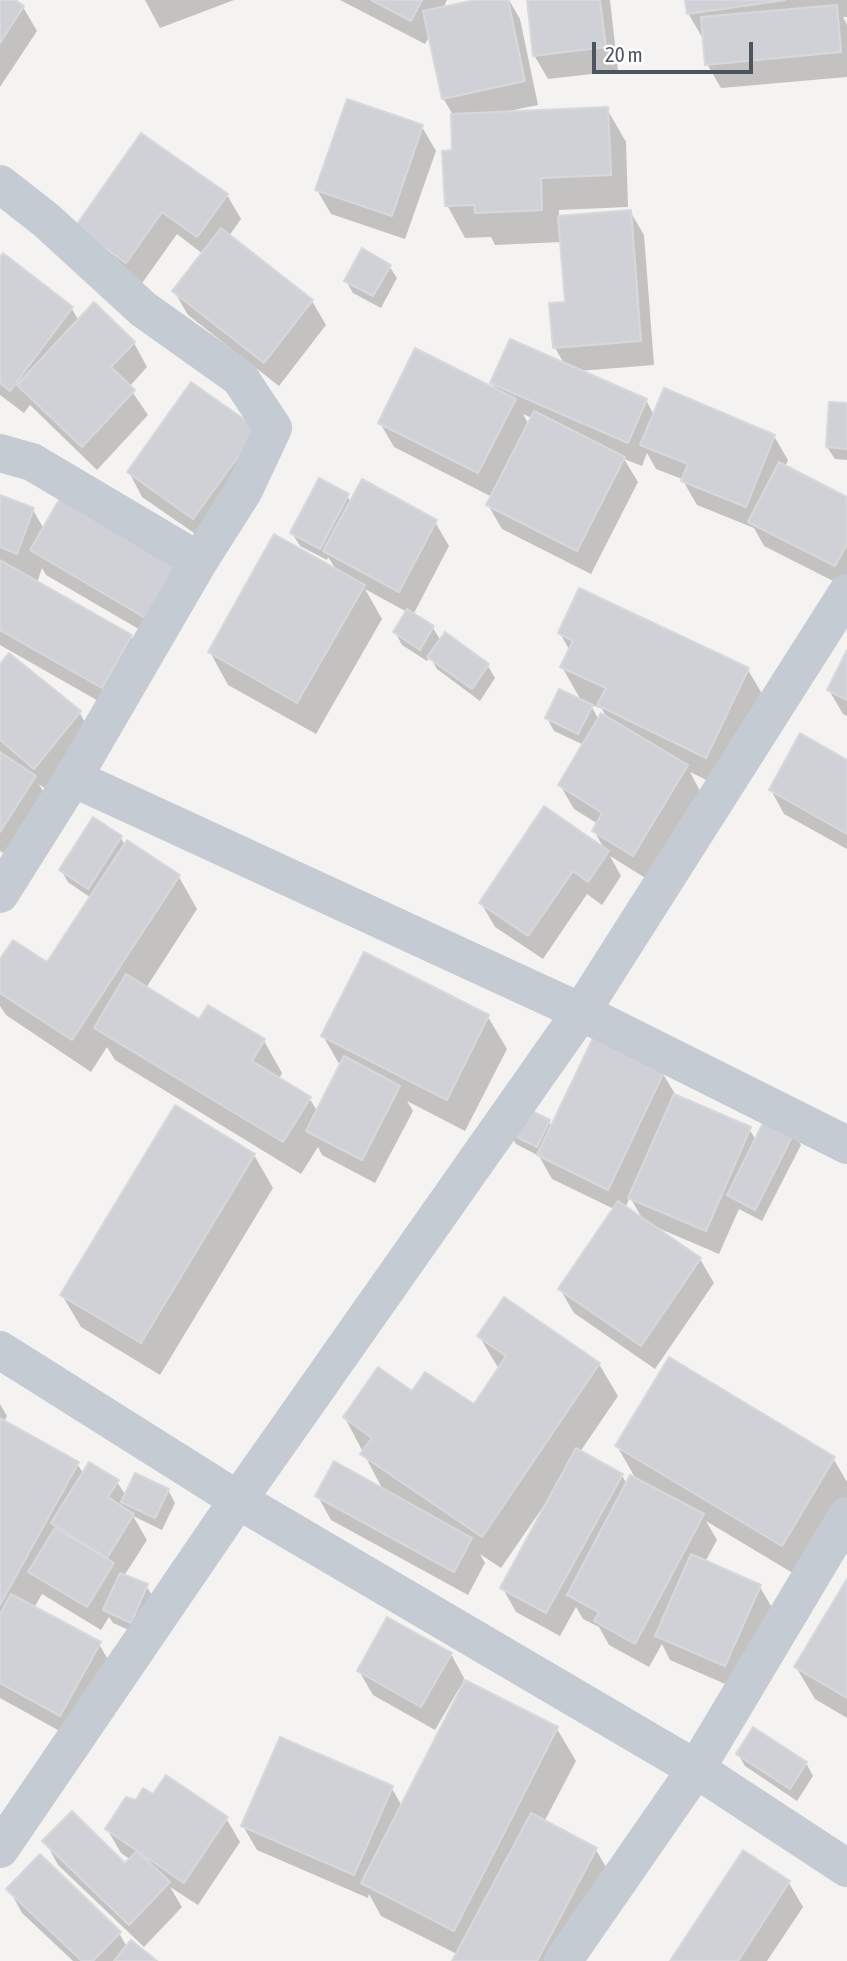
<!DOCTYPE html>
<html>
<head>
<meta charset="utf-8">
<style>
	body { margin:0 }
	#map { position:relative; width:847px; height:1961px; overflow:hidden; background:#f4f3f2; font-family:"Asap Condensed",sans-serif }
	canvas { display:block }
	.scale { position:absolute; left:592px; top:42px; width:161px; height:32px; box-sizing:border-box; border:4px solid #4b545f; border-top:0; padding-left:9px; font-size:21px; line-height:24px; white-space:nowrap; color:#4b545f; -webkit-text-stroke:5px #fff; paint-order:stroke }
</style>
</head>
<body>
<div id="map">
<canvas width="847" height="1961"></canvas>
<div class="scale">20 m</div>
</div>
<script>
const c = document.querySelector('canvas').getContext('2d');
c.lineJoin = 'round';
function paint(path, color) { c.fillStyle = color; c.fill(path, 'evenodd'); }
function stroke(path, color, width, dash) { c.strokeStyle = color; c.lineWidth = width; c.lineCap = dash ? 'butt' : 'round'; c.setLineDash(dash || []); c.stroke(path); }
const shadow = new Path2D(`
	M0,0H12L23,7L37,31L0,87Z
	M145,0H234L160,28Z
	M340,0H447L443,8L483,0H509L520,19L538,105L509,111V113L607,109L626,142L628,207L559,210V218L630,211L644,235L654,365L579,371L646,400L654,415L774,436L788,460L785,467L847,499V588L764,546L754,528L697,505L682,479L656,469L647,453L642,466L624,459L638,482L591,574L502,529L488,505L492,497L394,447L380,423L497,391L492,383L565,365L555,348L551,304L567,303L562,242L495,245L491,237L465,238L447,205L454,152L453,115L443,98L430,35L425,44ZM523,414L532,418L529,425Z
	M528,0H610L618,71L548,79L534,55Z
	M687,0H847V17H843L847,25V77L721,88L707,64L704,37H702L688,13Z
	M422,127L436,151L405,239L331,214L317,190Z
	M227,195L241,219L229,236L312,301L326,325L279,386L188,315L174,291L203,254L177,234L140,286L77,227Z
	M0,256L72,309L79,321L94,305L134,343L147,367L129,387L148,415L97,470L30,405L24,413L0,395Z
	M389,266L397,278L381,308L353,293L346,281Z
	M847,405V460L835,459L827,447Z
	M256,431L207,542L142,497L129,472Z
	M64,496L161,642L46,575L42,568L37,583L131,636L145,660L116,711L0,645V497L33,510L44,529Z
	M347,496L351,502L435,522L449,546L413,615L433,628L441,641L445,634L488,666L495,678L480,701L437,669L430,657L427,661L402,645L395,632L407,612L365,589L382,619L316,734L228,685L210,652L337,571L328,557L327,560L300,546L292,533Z
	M560,633L748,670L767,702L725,789L690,772L700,791L647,879L610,856L621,876L602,905L587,894L543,959L495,927L481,903L605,850L594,831L598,824L574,809L560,785L584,745L554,731L547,718L582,702L562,667L570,651ZM590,704L602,709L607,718L599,720Z
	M847,654V716L843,714L829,690Z
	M0,667L79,712L93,736L48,791L39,784L49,802L12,859L0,851V755L3,754L0,751Z
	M847,762V849L784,814L771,790Z
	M121,837L125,846L179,877L197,909L146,988L199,1021L264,1041L282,1073L279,1079L309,1098L318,1112L341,1067L323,1036L488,1017L507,1049L465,1131L407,1101L413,1111L375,1183L322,1155L318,1147L301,1174L115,1060L107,1047L91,1072L6,1015L0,1006V963L47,965L91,898L68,882L61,870Z
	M663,1074L677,1097L749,1129L756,1140L793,1133L801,1145L762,1221L739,1209L719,1254L658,1228L657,1230L700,1259L714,1283L655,1369L574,1313L560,1289L614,1209L552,1179L539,1156L516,1144L509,1132L521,1108L549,1122L552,1127ZM630,1197L643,1220L625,1208Z
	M254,1155L273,1188L160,1375L81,1327L62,1295Z
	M479,1336L599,1364L618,1396L580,1452L622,1475L627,1485L637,1481L617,1446L833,1458L847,1482V1499L801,1578L706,1521L717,1540L705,1562L760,1587L774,1611L739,1690L670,1660L662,1644L649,1667L609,1645L599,1627L583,1619L576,1607L560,1636L516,1612L502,1587L547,1505L545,1504L501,1568L480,1554L485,1563L468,1595L331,1520L317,1495L383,1490L345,1418L413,1394L474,1406L499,1369Z
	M0,1404L7,1416L4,1422L77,1464L84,1474L117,1482L126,1496L168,1490L175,1503L162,1530L133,1516L147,1540L124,1576L146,1586L154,1598L138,1634L113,1623L109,1617L101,1630L42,1594L34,1608L99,1644L113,1668L74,1739L0,1698Z
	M847,1582V1718L815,1699L796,1667Z
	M451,1654L464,1678L463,1681L557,1729L576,1761L544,1822L596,1850L615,1882L573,1961H454L457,1954L381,1916L369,1894L368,1898L257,1850L243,1826L391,1787L402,1806L462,1688L460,1687L435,1730L373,1695L359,1671Z
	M738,1754L806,1763L813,1776L797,1801L745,1766Z
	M153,1796L226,1818L240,1842L198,1905L170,1887L182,1907L144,1947L58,1865L45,1841L125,1866L131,1860L121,1853L107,1829L137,1802Z
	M744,1852L789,1883L803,1907L767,1961H672Z
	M9,1889L119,1933L127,1947L155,1961H73L22,1913Z`);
const building = new Path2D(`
	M0,0H15L24,6L0,43Z
	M371,0H422L411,21Z
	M475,0H508L525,81L442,99L423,11Z
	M527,0H600L606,47L533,56Z
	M685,0H785L687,14Z
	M837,5L841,52L705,65L701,17Z
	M347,99L423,125L392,216L315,190Z
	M608,107L611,175L541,178L542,210L475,213L474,205L445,206L442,151L452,150L451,114Z
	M141,133L228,194L197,237L162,212L126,263L75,227Z
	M631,210L641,341L553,348L549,303L565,302L558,216Z
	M221,228L313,300L264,363L172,291Z
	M362,248L391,265L373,296L344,281Z
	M3,253L73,307L10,391L0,383V257Z
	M94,302L135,342L111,367L135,390L82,447L17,385Z
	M510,339L647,399L628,443L490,383Z
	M415,348L516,399L478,473L378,423Z
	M191,382L258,429L193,519L127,472Z
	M664,388L775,435L746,507L681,481L688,464L640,445Z
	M829,402L847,403V449L826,447Z
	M534,411L625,457L577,551L486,505Z
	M779,462L847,497V544L835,566L748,522Z
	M319,478L349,494L320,549L290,533Z
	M362,479L437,520L399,592L323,551Z
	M63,493L181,562L147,619L30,550Z
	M0,495L34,508L17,554L0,547Z
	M274,534L365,585L297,703L208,652Z
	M0,560L132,635L102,688L0,630Z
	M579,588L749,668L706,758L597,705L606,688L560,667L573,641L558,633Z
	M407,609L434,626L420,650L393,632Z
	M445,632L489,664L472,689L427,657Z
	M847,650V700L827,690Z
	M9,653L81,711L34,769L0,740V664Z
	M559,689L593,705L578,734L545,718Z
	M601,713L688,765L633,856L592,831L602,813L558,785Z
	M800,733L847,760V834L769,790Z
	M0,752L36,776L0,832Z
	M544,806L609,851L588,882L573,871L528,936L479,903Z
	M93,817L122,836L88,889L59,870Z
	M127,840L180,875L72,1040L0,993V959L13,940L47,962Z
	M364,952L489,1015L447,1100L321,1036Z
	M126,974L199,1019L208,1005L265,1039L252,1061L311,1097L283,1142L94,1028Z
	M593,1038L664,1072L608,1190L537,1155Z
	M344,1056L400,1086L362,1160L306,1131Z
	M674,1094L751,1127L706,1231L628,1198Z
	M175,1105L255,1154L141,1343L60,1295Z
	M520,1105L550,1120L537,1147L507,1132Z
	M766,1117L795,1131L755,1210L727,1195Z
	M618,1201L701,1258L641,1346L558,1289Z
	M504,1297L600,1363L482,1537L360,1454L372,1438L343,1417L378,1367L412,1391L425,1372L474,1404L506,1356L477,1336Z
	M669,1357L835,1457L782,1546L615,1446Z
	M0,1418L79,1462L0,1605Z
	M576,1448L623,1474L546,1613L500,1588Z
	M334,1461L472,1538L454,1572L315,1496Z
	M89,1462L119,1480L108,1497L134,1514L107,1558L51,1523Z
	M135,1473L169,1489L155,1518L121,1502Z
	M630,1475L704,1514L635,1644L594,1621L599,1612L567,1595Z
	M55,1528L114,1563L87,1607L28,1572Z
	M691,1554L761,1585L725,1666L655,1636Z
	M120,1573L148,1584L131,1623L103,1610Z
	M847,1579V1698L794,1667Z
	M11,1594L101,1642L60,1716L0,1683V1614Z
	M387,1617L452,1653L421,1707L357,1671Z
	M465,1680L558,1727L454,1931L361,1883Z
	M753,1727L807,1762L790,1789L736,1754Z
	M280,1737L393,1786L354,1875L241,1826Z
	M166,1775L228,1817L184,1883L105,1829L126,1797L136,1800L143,1788L153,1794Z
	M72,1811L125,1863L137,1851L170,1882L129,1925L42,1841Z
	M531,1813L597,1848L537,1961H452Z
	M743,1850L790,1881L738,1961H670Z
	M40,1854L121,1932L93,1961H82L6,1889Z
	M131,1940L157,1961H114Z`);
const street = new Path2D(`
	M0,184L46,220L143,309L240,378L273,428L244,490L199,561L73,778L0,894
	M0,453L32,462L199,561
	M73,778L581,1012L847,1145
	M0,1350L238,1500L696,1769L847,1868
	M0,1849L238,1500L581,1012L847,593
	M563,1961L696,1769L847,1516`);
paint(shadow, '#0003');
paint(building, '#d0d1d6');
stroke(building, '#d7d8dd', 2);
stroke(street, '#c4cbd3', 38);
</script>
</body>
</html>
